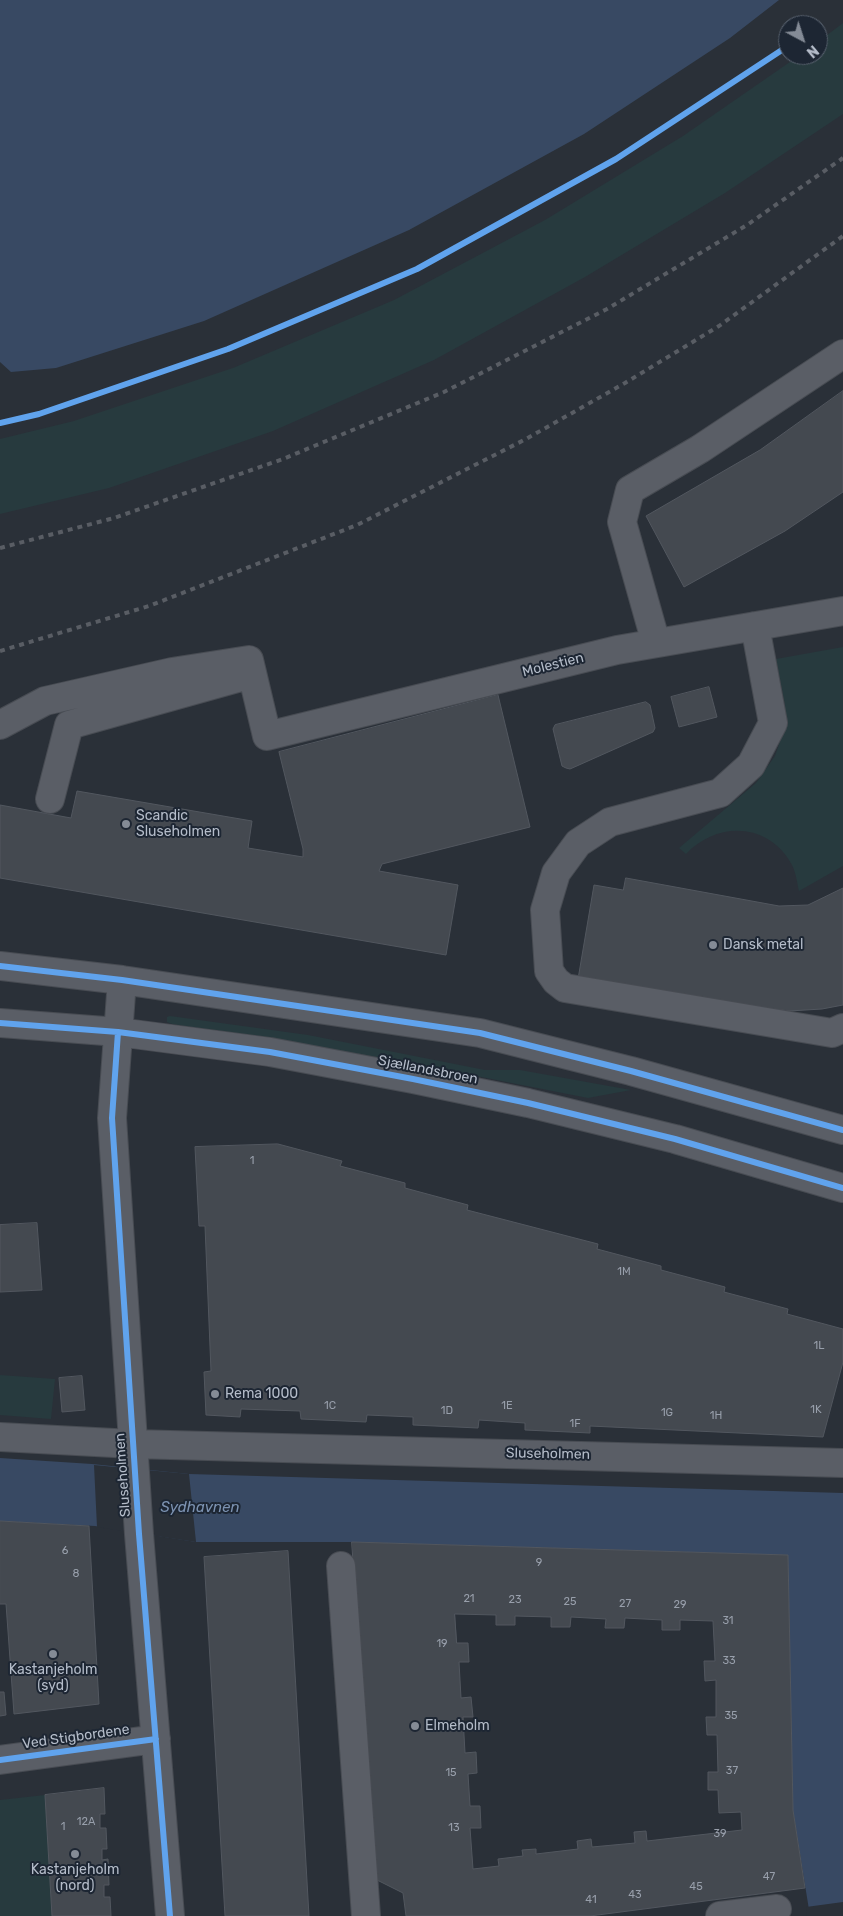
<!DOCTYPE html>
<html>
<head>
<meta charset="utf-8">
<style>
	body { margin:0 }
	#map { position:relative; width:843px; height:1916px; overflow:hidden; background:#2a3038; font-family:Rubik,sans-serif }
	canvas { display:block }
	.north { position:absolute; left:778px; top:15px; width:50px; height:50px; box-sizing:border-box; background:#1d2633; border:1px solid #59626f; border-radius:50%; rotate:140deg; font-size:14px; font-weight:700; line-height:20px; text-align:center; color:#b4bcc9 }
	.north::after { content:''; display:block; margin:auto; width:18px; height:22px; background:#848b96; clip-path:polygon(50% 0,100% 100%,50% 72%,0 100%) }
</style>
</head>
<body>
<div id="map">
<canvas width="843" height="1916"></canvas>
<div class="north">N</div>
</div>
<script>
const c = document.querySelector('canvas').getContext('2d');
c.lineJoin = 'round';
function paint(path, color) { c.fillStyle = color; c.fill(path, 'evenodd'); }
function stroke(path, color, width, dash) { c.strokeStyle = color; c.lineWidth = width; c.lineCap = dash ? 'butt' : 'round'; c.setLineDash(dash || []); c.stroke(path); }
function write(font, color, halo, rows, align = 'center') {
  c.font = font + ' Rubik,sans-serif'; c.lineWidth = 4; c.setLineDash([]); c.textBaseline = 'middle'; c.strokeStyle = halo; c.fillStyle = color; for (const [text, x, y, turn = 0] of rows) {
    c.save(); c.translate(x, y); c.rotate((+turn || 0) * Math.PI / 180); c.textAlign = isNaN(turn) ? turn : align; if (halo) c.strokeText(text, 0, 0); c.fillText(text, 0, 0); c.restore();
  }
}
const green = new Path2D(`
	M843,23V114L725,193L585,277L434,360L273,431L109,488L0,514V439L74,421L233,368L394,300L545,220L683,136L800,55H818V42Z
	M843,647V866L799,891C797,882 796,873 792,865C769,822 717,821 686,854L679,848L756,783L775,756L783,733L785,705L776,659Z
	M170,1016L308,1035L485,1070H520L631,1090L588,1098L395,1060L172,1024L167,1022V1017Z
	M0,1375L55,1379L51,1419L0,1415Z
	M45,1795L52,1916H0V1800Z`);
const water = new Path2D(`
	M0,0H779L730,38L584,134L409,230L204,321L56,368L11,372L0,362Z
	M0,1458L92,1464L189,1474L843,1493V1916H810L793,1810L788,1555L352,1542H196L95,1526L0,1521Z`);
const pier = new Path2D(`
	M94,1465L189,1474L196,1542L97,1527Z
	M843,1902V1916H807L806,1907Z`);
const building = new Path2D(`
	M843,391V492L785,531L684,587L646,516L760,450Z
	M709,687L717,717L679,727L671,697Z
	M498,695L530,827L382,864L379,871L458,885L446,955L0,878V805L71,818L77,791L252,821L248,848L303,857V849L279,752Z
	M646,702L650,705L655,728L653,732L570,769L566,768L562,766L553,729L555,725Z
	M626,878L779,906L808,905L843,888V1005L822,1009L789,1011L577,985L594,885L623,890Z
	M278,1144L342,1161L340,1166L405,1183V1188L468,1205L467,1210L598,1244L597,1249L661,1266V1270L725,1287L724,1292L788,1309L787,1314L843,1329V1362L823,1437L590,1426V1433L525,1430V1423L479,1420L478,1428L413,1425V1417L367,1415L366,1422L301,1419L300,1411L241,1409L240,1417L206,1415L204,1372L211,1371L205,1226H199L195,1147Z
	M37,1223L42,1290L0,1292V1225Z
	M82,1376L85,1410L62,1412L59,1378Z
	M0,1521L89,1526L99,1704L14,1714L6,1604H0Z
	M352,1542L788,1555L793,1810L805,1888L590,1916H406L403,1893L377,1880ZM455,1614L496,1615V1625H515V1616L551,1617V1627H570L571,1617L606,1619L605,1628H624L625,1618L662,1620V1630H680V1620L713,1621L715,1661H704L705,1681L716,1680V1717H706L707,1735H717L718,1772H708V1790H718L719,1813L741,1812L742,1830L647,1841L646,1831L634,1832L635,1843L592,1847L591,1839L577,1841L578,1849L536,1854V1849L522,1850L523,1856L498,1859L499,1866L473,1869L470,1828H481L480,1806H470L468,1774L477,1773L476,1752L465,1753L463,1717H473L471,1697L461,1698L459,1662H469L468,1643H457Z
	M288,1551L309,1916H225L204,1557Z
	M0,1692H4L6,1715L0,1716Z
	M104,1788L105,1814H100V1828H106L107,1849H102V1860L108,1859L109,1885H104V1897H110L111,1916H52L45,1795Z`);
const minor = new Path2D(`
	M755,626L773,723L751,765L720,793L610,822L578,843L556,873L545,910L549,971L556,981L565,988L832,1033L843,1028
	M656,643L622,522L630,490L700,449L843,354
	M0,725L45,701L172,672L249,660L267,736L617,650L843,611
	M50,799L69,725L248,675
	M0,966L122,980L480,1033L631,1071L843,1130
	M122,980L112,1118L139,1534L170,1916
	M0,1023L118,1032L270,1052L413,1079L528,1103L675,1139L843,1188
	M0,1437L133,1444L843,1463
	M341,1566L366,1916
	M0,1760L156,1739
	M720,1916L777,1909`);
const rail = new Path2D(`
	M0,548L114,518L283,459L444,392L607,309L747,225L843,158
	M0,651L149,606L357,525L526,439L625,383L719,326L843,236`);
const cycleway = new Path2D(`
	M0,423L39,414L228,349L417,269L616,159L788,46
	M0,966L122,980L480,1033L631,1071L843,1130
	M0,1023L118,1032L270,1052L413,1079L528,1103L675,1139L843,1188
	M118,1032L112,1118L139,1534L170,1916
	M0,1760L156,1739`);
const markers = [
	[126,824,5,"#848b96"],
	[713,945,5,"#848b96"],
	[215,1394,5,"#848b96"],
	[53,1654,5,"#848b96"],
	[415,1726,5,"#848b96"],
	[75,1854,5,"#848b96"]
];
const numberNames = [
	["1",252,1161],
	["1M",624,1272],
	["1L",819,1346],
	["1C",330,1406],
	["1E",507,1406],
	["1K",816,1410],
	["1D",447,1411],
	["1G",667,1413],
	["1H",716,1416],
	["1F",575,1424],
	["6",65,1551],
	["9",539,1563],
	["8",76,1574],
	["21",469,1599],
	["23",515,1600],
	["25",570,1602],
	["27",625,1604],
	["29",680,1605],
	["31",728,1621],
	["19",442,1644],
	["33",729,1661],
	["35",731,1716],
	["37",732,1771],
	["15",451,1773],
	["12A",86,1822],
	["1",63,1827],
	["13",454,1828],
	["39",720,1834],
	["47",769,1877],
	["45",696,1887],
	["43",635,1895],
	["41",591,1900]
];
const streetNames = [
	["Molestien",553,665,-14],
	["Sjællandsbroen",428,1070,11],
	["Sluseholmen",548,1454,1],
	["Sluseholmen",123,1475,-94],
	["Ved Stigbordene",76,1737,-8]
];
const poiNames = [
	["Scandic",136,816],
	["Sluseholmen",136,832],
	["Dansk metal",723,945],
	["Rema 1000",225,1394],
	["Kastanjeholm",53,1670,"center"],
	["(syd)",53,1686,"center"],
	["Elmeholm",425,1726],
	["Kastanjeholm",75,1870,"center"],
	["(nord)",75,1886,"center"]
];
const waterNames = [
	["Sydhavnen",200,1508]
];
paint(green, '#273a3e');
paint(water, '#384963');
paint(pier, '#2a3038');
paint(building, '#444950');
stroke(building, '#52575f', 1);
stroke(minor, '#484c53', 30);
stroke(minor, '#5a5e66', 28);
stroke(rail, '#595d64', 4, [5, 5]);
stroke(cycleway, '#60a3ed', 6);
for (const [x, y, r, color] of markers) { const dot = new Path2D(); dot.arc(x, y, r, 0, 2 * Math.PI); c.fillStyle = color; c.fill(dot); stroke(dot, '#1d2633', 2); }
write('11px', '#989fab', null, numberNames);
write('14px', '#b4bcc9', '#1d2633', streetNames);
write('14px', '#b4bcc9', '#1d2633', poiNames, 'left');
write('italic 15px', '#7c92b1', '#1d2633', waterNames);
</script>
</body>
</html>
